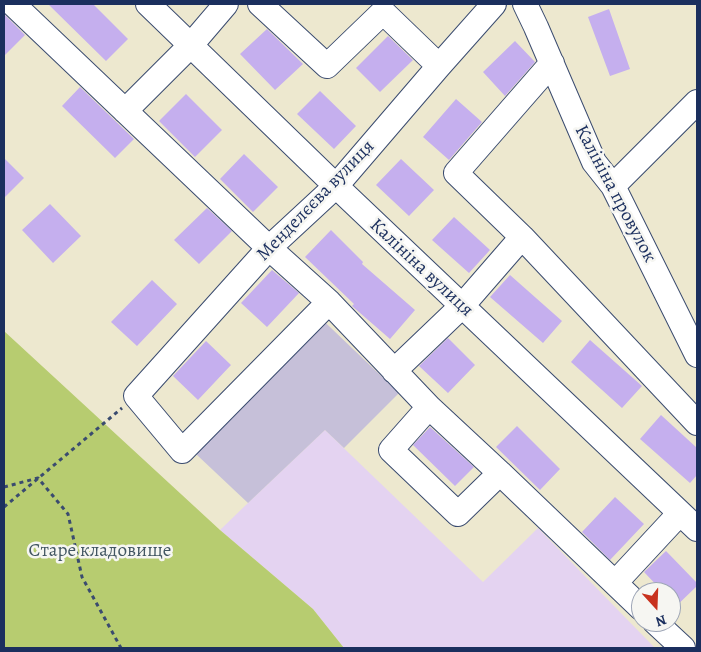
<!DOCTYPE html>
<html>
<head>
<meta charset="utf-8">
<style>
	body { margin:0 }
	#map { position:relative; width:701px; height:652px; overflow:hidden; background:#ede8cf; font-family:Alegreya,serif }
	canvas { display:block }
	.frame { position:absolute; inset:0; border:5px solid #1b2f5e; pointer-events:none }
	.north { position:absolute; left:631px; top:582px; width:50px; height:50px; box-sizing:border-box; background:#f6f6f2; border:1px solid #9ea6b7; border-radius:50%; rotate:160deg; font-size:14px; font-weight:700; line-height:20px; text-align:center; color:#1b2f5e }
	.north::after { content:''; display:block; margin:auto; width:18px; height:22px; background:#c8321e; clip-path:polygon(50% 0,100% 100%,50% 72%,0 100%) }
</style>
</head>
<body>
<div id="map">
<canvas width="701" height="652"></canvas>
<div class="frame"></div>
<div class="north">N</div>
</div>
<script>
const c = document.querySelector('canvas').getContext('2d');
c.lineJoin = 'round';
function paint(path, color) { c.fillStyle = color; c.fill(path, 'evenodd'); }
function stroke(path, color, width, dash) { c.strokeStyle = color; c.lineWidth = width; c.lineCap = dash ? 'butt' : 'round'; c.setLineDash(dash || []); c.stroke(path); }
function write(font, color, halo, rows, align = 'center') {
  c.font = font + ' Alegreya,serif'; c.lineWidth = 5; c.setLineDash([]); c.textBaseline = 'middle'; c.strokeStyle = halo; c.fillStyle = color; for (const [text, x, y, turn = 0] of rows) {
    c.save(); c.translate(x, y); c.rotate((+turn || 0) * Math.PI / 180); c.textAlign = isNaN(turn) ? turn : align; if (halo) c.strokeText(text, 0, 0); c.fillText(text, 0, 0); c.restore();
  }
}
const built = new Path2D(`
	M325,430L483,582L538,528L655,648H344L313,609L220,530L248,503Z`);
const industrial = new Path2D(`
	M308,306L399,393L344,448L325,430L248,503L180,439Z`);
const green = new Path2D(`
	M4,331L220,530L313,609L344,648H4Z`);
const building = new Path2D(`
	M48,4H93L128,39L106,61Z
	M609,9L630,69L610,76L588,17Z
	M4,14L25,35L4,56Z
	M267,29L303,64L275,90L240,54Z
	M388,36L413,60L380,92L356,68Z
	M515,41L535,62L505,96L483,72Z
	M80,87L134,139L115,158L62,106Z
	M320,91L356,126L334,149L297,114Z
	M186,94L222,130L195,157L159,121Z
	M456,99L482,122L449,160L423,137Z
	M244,154L278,187L253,212L220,179Z
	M4,158L24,178L4,198Z
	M401,159L434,190L409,216L376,185Z
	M50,204L81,236L53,263L22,230Z
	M207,208L232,231L199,264L174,240Z
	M454,217L490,250L469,273L432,240Z
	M331,230L363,262L362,264L415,310L390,339L352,306L354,304L305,257Z
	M272,270L299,293L267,327L241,303Z
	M510,275L562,321L543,343L490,297Z
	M152,280L177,304L137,346L111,322Z
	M448,338L475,365L448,393L419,366Z
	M590,340L642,386L622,408L571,362Z
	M206,341L231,365L198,400L173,376Z
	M661,415L697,448V475L690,483L640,439Z
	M517,426L560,469L540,490L496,447Z
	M430,427L474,467L455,486L413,445Z
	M615,497L644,524L610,560L582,532Z
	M666,551L697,583V586L671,611V592H663L644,572Z`);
const path = new Path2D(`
	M4,487L38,478L68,514L82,577L121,648
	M4,507L122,408`);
const minor = new Path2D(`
	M13,4L269,248L329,302L429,407L391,450L458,514L500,473L641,608
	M148,4L336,186L697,529
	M260,4L327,66L383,12L439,66
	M525,4L536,27L594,162L613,186L697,355
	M552,63L456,173L522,237L697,423
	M125,111L191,45L226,4
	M613,186L697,102
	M329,302L182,451L136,396L269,248L336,186L439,66L494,4
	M394,371L462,306L522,237
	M429,407L500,473
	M615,583L680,513
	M655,622L683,648`);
const streetNames = [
	["Калініна провулок",615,194,62],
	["Менделєєва вулиця",316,201,-46],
	["Калініна вулиця",421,268,43]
];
const parkNames = [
	["Старе кладовище",100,551]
];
paint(built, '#e4d3f1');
paint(industrial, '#c6c0d9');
paint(green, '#b7cc70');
paint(building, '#c5afee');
stroke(minor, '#3a4b6f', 26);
stroke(path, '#3a4b6f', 3, [4, 4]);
stroke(minor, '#fff', 24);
write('19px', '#1b2f5e', '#f6f6f2', streetNames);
write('19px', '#425662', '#f6f6f2', parkNames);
</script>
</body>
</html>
